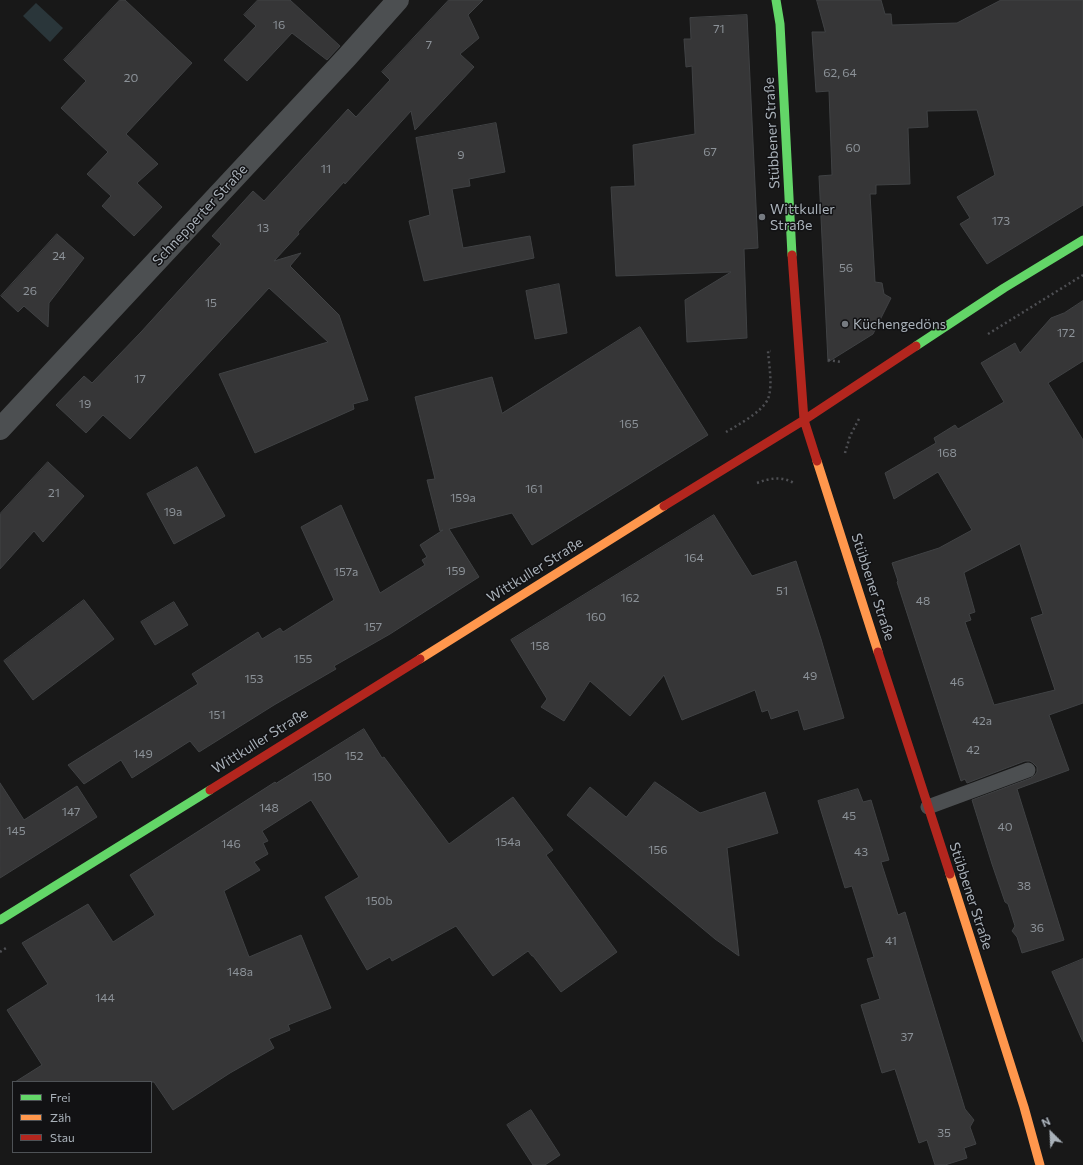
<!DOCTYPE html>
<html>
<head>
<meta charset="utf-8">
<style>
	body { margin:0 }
	#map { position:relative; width:1083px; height:1165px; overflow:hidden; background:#181818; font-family:Commissioner,sans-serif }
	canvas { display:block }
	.legend { position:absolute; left:12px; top:1081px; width:140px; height:72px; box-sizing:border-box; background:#121214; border:1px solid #4e5256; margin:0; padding:5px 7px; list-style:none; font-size:12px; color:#a9b1b9 }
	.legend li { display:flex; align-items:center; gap:8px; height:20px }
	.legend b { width:20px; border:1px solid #4e5256 }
	.north { position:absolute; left:1031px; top:1113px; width:40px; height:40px; -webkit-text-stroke:3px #121214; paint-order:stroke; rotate:336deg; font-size:11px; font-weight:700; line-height:16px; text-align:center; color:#a9b1b9 }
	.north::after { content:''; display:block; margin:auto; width:14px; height:18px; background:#a9b1b9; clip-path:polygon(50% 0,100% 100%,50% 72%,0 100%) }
</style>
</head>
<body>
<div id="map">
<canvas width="1083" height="1165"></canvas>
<ul class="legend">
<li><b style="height:5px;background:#63d668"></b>Frei</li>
<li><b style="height:5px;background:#ff974d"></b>Zäh</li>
<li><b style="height:5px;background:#b3261e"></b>Stau</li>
</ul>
<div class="north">N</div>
</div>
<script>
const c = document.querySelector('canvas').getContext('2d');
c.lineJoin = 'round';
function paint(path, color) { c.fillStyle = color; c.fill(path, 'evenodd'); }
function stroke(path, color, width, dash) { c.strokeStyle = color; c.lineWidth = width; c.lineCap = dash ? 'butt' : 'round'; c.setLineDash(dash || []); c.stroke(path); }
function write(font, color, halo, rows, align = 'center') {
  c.font = font + ' Commissioner,sans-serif'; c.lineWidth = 3; c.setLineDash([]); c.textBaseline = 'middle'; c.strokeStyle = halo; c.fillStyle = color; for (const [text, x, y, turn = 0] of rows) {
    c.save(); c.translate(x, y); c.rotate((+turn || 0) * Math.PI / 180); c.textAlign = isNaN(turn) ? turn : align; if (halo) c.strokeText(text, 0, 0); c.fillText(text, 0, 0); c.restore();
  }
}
const water = new Path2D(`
	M36,3L63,28L50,42L23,16Z`);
const building = new Path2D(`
	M120,0H125L192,63L126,134L158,164L137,183L162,207L134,236L102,206L111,196L87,174L108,152L61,108L86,81L64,60Z
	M258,0H290L340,46L327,60L292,33L247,81L224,60L256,26L244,15Z
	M449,0H483L468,15L479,38L460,54L474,67L415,130L411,111L345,184L344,182L298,232L299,234L274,261L301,253L290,266L339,315L368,400L353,404L354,409L255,453L219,374L328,342L269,288L130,439L103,415L86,433L56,405L84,376L92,383L141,332L221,244L212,236L253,191L264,201L348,109L356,117L390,80L382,72Z
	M817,0H881L885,14H891L892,25L957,23L1001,0H1083V205L987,264L960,224L970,218L957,197L995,175L977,110L927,111L928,127L908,128L910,184L876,185V194H870L875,282L882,283L884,294L891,298L873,334L828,362L819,176L832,175L829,91L816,92L812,32H825Z
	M747,15L758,248L744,249L747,338L687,342L685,300L731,272L616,276L611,187L635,186L633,145L695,134L692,66L686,67L684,39H691L690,18Z
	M496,123L505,172L469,179L470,186L452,189L463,248L530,236L534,258L424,281L409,221L430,215L416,138Z
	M57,234L84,258L49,303L48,327L24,306L18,312L1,296Z
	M559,284L567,333L535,339L526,291Z
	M1083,301V361L1048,383L1083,440V703L1049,715L1069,770L1017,789L1064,940L1022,953L1017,937L1012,931L1015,926L1008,904L1005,902L992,864L972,800L1031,778L1035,775L1037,772V767L1033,763L1030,761H1025L967,783L965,779L961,781L897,582L898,581L892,563L939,548L972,530L938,472L894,499L885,473L936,443L934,438L955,425L958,429L1004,402L981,363L1015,343L1020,353L1051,318L1064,313ZM1020,544L1043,614L1031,618L1055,690L994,705L965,622L971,620L969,614L975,612L964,573Z
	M640,327L708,435L532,545L512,513L449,529L479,577L390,634L334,666L336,669L274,705L199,752L190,741L132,778L121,760L84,784L68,765L198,684L192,674L258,632L262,639L280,628L283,632L334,600L301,527L341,505L380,593L425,565L422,560L427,557L420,545L443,530L440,531L427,480L435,479L415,397L492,377L502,413Z
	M48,462L84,496L43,542L34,531L0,569V514Z
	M197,467L225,516L174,544L147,494Z
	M714,515L752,576L796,561L821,639L844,718L804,730L798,710L771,719L768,710L762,712L755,690L682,720L664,675L630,716L590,681L564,721L541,707L547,699L511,640Z
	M84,600L114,639L33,700L4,661Z
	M174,602L188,625L155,645L141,622Z
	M364,729L382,758L384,757L449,844L513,797L553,850L546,855L617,952L561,992L533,956H532L528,951L493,976L456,926L392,961L390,957L367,970L325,897L359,877L311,800L262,831L268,841L263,843L268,854L254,862L260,870L224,891L249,957L301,935L331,1008L288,1025L290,1030L269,1039L274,1048L230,1073L173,1110L154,1082H15L42,1065L7,1010L48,984L22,943L88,904L113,942L155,915L130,875L275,782L276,783Z
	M655,782L700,813L765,792L778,833L727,848L739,956L715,939L567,815L590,787L626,817Z
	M0,783L24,820L77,786L97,817L0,878Z
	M858,789L863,802L871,800L889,860L881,862L898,915L905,912L965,1109L974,1120L970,1127L976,1144L964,1148L967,1158L945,1165H935L927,1140L919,1143L895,1069L882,1073L861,1005L880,999L867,959L874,957L852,886L845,888L818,801Z
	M1083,959V1042L1052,972Z
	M531,1110L560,1155L545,1165H533L507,1125Z`);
const path = new Path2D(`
	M988,334L1083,275
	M828,360L841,362
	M726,432C738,425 762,412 768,399C773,385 769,366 768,351H771
	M845,453L850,436L860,417
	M757,483C770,478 781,476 794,483
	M0,952L6,948`);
const lane = new Path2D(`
	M928,807L1028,770`);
const street = new Path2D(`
	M0,429L347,57L398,0`);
const fast = new Path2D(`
	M776,0L780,24L792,255
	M916,346L1004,288L1083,240
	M0,920L210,790`);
const slow = new Path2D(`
	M817,461L878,652
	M420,659L664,506
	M950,874L1024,1107L1040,1165`);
const jam = new Path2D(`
	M792,255L804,420L817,461
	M664,506L804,420L916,346
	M878,652L950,874
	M210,790L420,659`);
const markers = [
	[762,217,4,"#767b81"],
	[845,324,4,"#767b81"]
];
const numberNames = [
	["16",279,25],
	["71",719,29],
	["7",429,45],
	["62, 64",840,73],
	["20",131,78],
	["60",853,148],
	["67",710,152],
	["9",461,155],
	["11",326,169],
	["173",1001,221],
	["13",263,228],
	["24",59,256],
	["56",846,268],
	["26",30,291],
	["15",211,303],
	["172",1066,333],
	["17",140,379],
	["19",85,404],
	["165",629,424],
	["168",947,453],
	["161",534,489],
	["21",54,493],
	["159a",463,498],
	["19a",173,512],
	["164",694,558],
	["159",456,571],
	["157a",346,572],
	["51",782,591],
	["162",630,598],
	["48",923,601],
	["160",596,617],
	["157",373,627],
	["158",540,646],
	["155",303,659],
	["49",810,676],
	["153",254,679],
	["46",957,682],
	["151",217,715],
	["42a",982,721],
	["42",973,750],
	["149",143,754],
	["152",354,756],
	["150",322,777],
	["148",269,808],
	["147",71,812],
	["45",849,816],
	["40",1005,827],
	["145",16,831],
	["154a",508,842],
	["146",231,844],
	["156",658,850],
	["43",861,852],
	["38",1024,886],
	["150b",379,901],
	["36",1037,928],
	["41",891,941],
	["148a",240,972],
	["144",105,998],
	["37",907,1037],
	["35",944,1133]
];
const streetNames = [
	["Stübbener Straße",772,133,-93],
	["Schnepperter Straße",200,215,-47],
	["Wittkuller Straße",535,570,-32],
	["Stübbener Straße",873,587,72],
	["Wittkuller Straße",260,741,-32],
	["Stübbener Straße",971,896,72]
];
const poiNames = [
	["Wittkuller",770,209],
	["Straße",770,225],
	["Küchengedöns",853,324]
];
paint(water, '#2a363a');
paint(building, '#363637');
stroke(building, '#404244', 1);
stroke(path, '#4e4f53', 2.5, [2, 3]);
stroke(lane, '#4c4f51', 15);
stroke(street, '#4c4f51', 22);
stroke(fast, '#63d668', 9);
stroke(slow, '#ff974d', 9);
stroke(jam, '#b3261e', 9);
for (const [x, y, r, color] of markers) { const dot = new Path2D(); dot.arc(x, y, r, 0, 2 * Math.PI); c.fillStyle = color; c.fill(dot); stroke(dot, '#121214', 1.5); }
write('12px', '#8c9298', null, numberNames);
write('14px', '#a9b1b9', '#121214', streetNames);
write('14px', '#a9b1b9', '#121214', poiNames, 'left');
</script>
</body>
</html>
